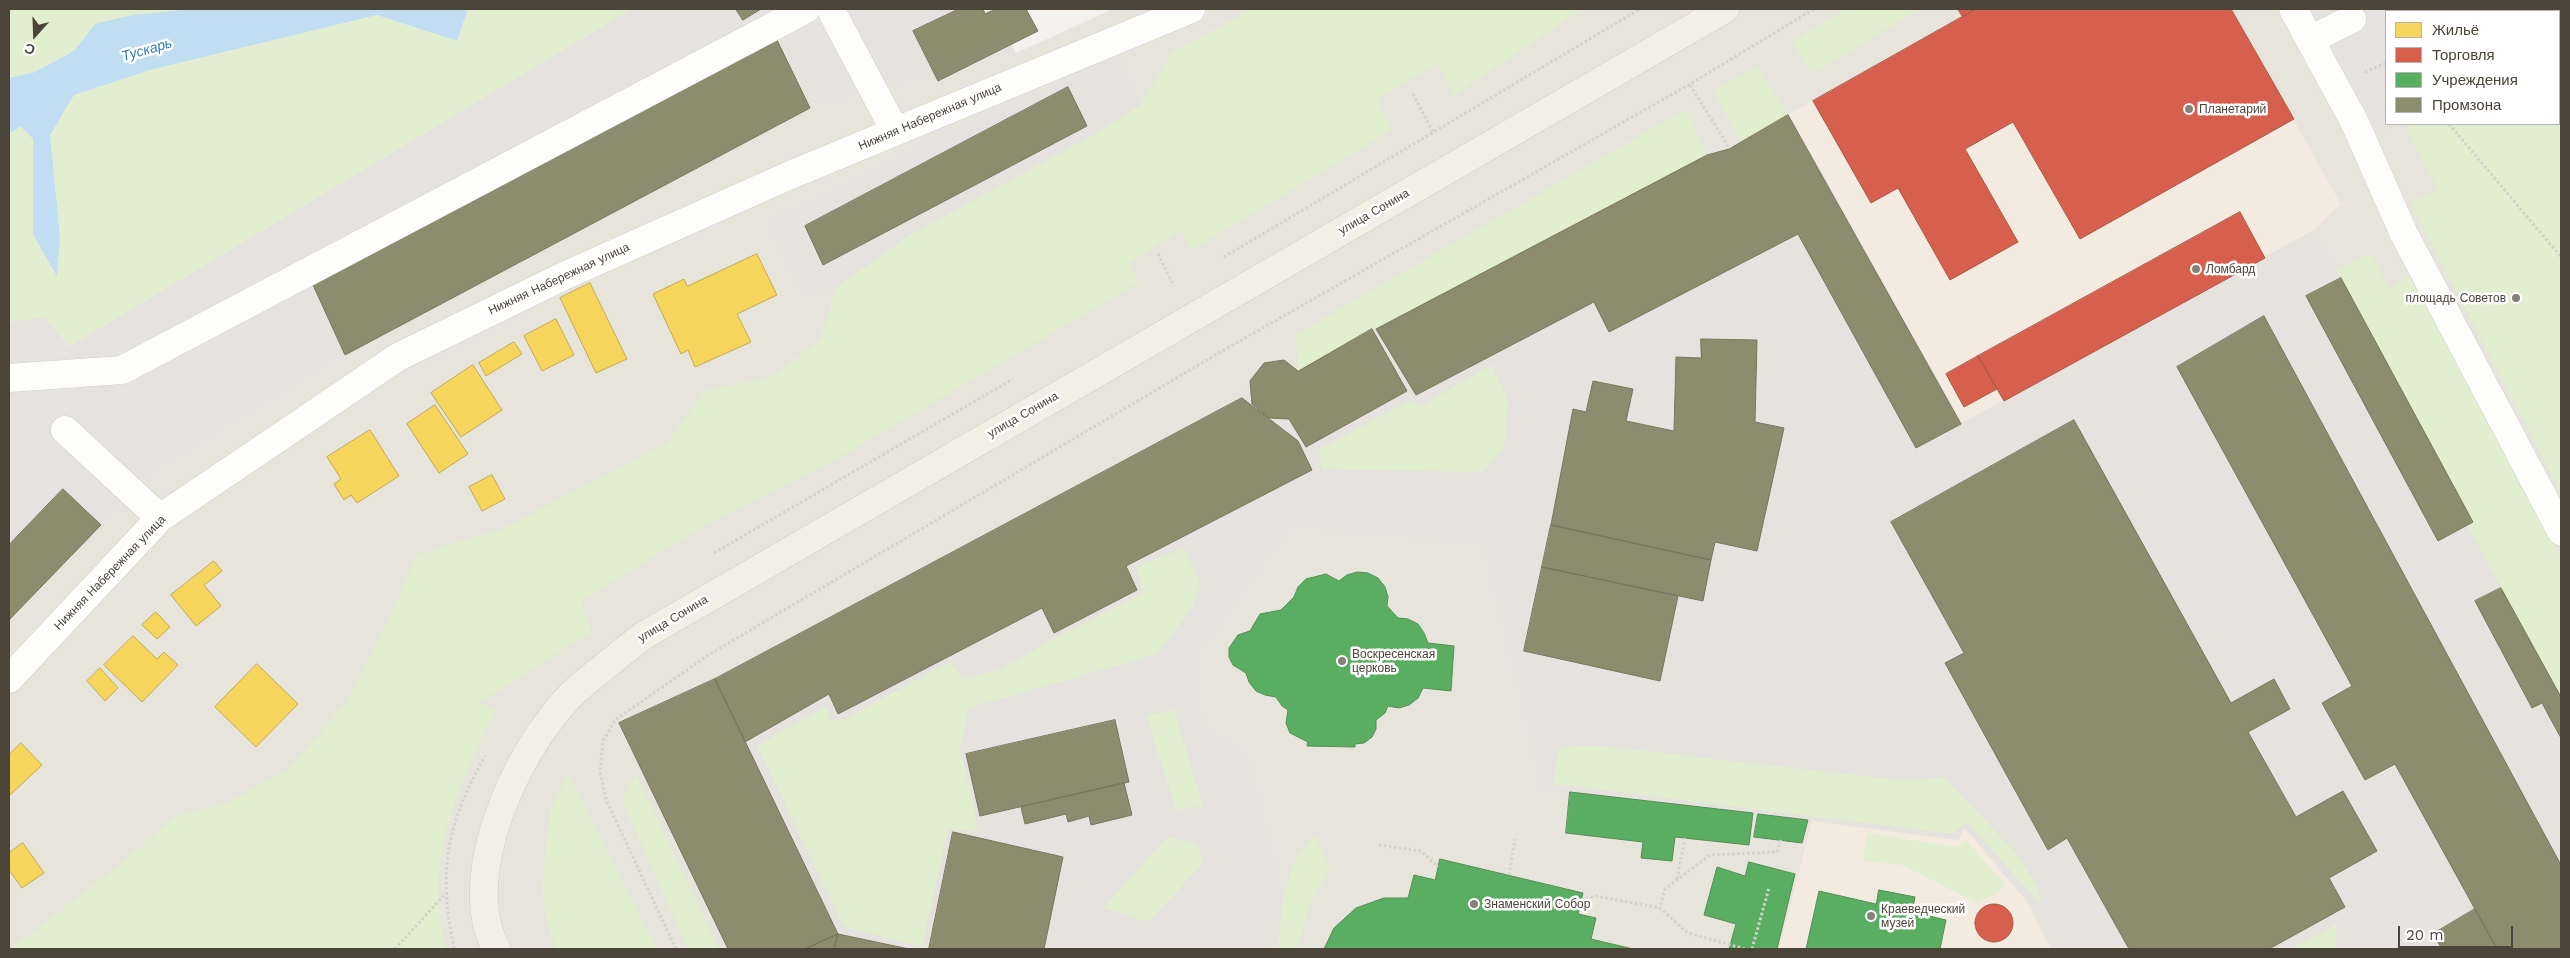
<!DOCTYPE html>
<html>
<head>
<meta charset="utf-8">
<style>
	body { margin:0 }
	#map { position:relative; width:2570px; height:958px; overflow:hidden; background:#f4f2ee; font-family:"Work Sans",sans-serif }
	canvas { display:block }
	.frame { position:absolute; inset:0; border:10px solid #4b4439; pointer-events:none }
	.legend { position:absolute; left:2385px; top:10px; width:175px; height:115px; box-sizing:border-box; background:#fff; border:1px solid #b7b4b0; margin:0; padding:6px 9px; list-style:none; font-size:15px; color:#4b4439 }
	.legend li { display:flex; align-items:center; gap:10px; height:25px }
	.legend b { width:25px; border:1px solid #b7b4b0 }
	.north { position:absolute; left:10px; top:10px; width:50px; height:50px; -webkit-text-stroke:4px #fff; paint-order:stroke; rotate:200deg; font-size:14px; font-weight:700; line-height:20px; text-align:center; color:#4b4439 }
	.north::after { content:''; display:block; margin:auto; width:18px; height:22px; background:#4b4439; clip-path:polygon(50% 0,100% 100%,50% 72%,0 100%) }
	.scale { position:absolute; left:2398px; top:926px; width:115px; height:22px; box-sizing:border-box; border:2px solid #4b4439; border-top:0; padding-left:6px; font-size:15px; line-height:18px; white-space:nowrap; color:#4b4439; -webkit-text-stroke:4px #fff; paint-order:stroke }
</style>
</head>
<body>
<div id="map">
<canvas width="2570" height="958"></canvas>
<div class="frame"></div>
<ul class="legend">
<li><b style="height:14px;background:#f6d55c"></b>Жильё</li>
<li><b style="height:14px;background:#d6604d"></b>Торговля</li>
<li><b style="height:14px;background:#5aae61"></b>Учреждения</li>
<li><b style="height:14px;background:#8c8c6e"></b>Промзона</li>
</ul>
<div class="north">С</div>
<div class="scale">20 m</div>
</div>
<script>
const c = document.querySelector('canvas').getContext('2d');
c.lineJoin = 'round';
function paint(path, color) { c.fillStyle = color; c.fill(path, 'evenodd'); }
function stroke(path, color, width, dash) { c.strokeStyle = color; c.lineWidth = width; c.lineCap = dash ? 'butt' : 'round'; c.setLineDash(dash || []); c.stroke(path); }
function write(font, color, halo, rows, align = 'center') {
  c.font = font + ' "Work Sans",sans-serif'; c.lineWidth = 5; c.setLineDash([]); c.textBaseline = 'middle'; c.strokeStyle = halo; c.fillStyle = color; for (const [text, x, y, turn = 0] of rows) {
    c.save(); c.translate(x, y); c.rotate((+turn || 0) * Math.PI / 180); c.textAlign = isNaN(turn) ? turn : align; if (halo) c.strokeText(text, 0, 0); c.fillText(text, 0, 0); c.restore();
  }
}
const residential = new Path2D(`
	M1113,9H2561V949H9V620L150,474L345,355L810,108L1016,53ZM2386,11H2559V124H2386Z`);
const commercial = new Path2D(`
	M1976,9H2231L2341,204L2314,230L1962,423L1789,114Z
	M1812,821L1959,840L1964,826L2029,904L2051,949H1779Z`);
const industrial = new Path2D(`
	M631,9H990L1016,53L810,108L345,355L150,474L9,620V322L43,317L70,346Z
	M1118,52L1139,106L1093,135L908,236L837,287L805,295L768,222Z
	M1789,114L1962,423L2314,230L2473,522L2468,527L2561,697V949H2051L2029,904L1964,827L1959,840L1758,814L1544,790L1484,543L1290,526L1192,659L1202,728L1245,753L1283,898L1278,949H728L619,723L715,679L1242,398L1250,381L1264,363L1284,360L1298,371L1372,329L1707,155L1730,149Z`);
const green = new Path2D(`
	M9,9H193L95,24L74,51L35,72L9,78Z
	M468,9H631L70,346L43,317L9,322V134L21,126L33,139V234L60,236L50,135L74,95L150,70L377,15L457,41Z
	M1252,9H1581L1454,96L1438,63L1377,100L1392,130L1192,250L1180,230L1128,264L1140,282L835,460L711,522L581,601L591,632L479,703L496,710C457,788 423,860 446,949H10L116,868L175,816L224,804L288,770L348,700L388,621L417,554L502,529L667,443L706,390L772,377L820,340L837,287L908,236L1093,135L1139,106L1174,51Z
	M1845,9H1919L1812,75L1792,42Z
	M2409,9H2561V492L2410,203L2438,189L2404,124H2559V11H2410Z
	M1756,66L1788,115L1741,142L1713,92Z
	M1686,109L1707,155L1372,330L1298,371L1296,334Z
	M2370,253L2390,289L2408,276L2421,296L2505,446L2561,559V697L2468,527L2473,522L2336,270Z
	M1491,365L1508,399L1504,448L1483,472L1322,469L1319,449L1411,400L1421,406Z
	M1184,548L1201,584L1192,607L1158,654L969,708L960,749L975,812L977,832L948,829L922,947L844,927L757,746L827,706L830,721L844,719L950,662L963,679L1002,669L1053,639L1144,592L1136,567Z
	M1174,710L1203,806L1176,810L1146,715Z
	M1601,746L1899,780L1945,778L2016,853L2038,887L2041,905L1967,822L1953,834L1553,784L1559,747Z
	M568,773L657,949H556L546,919L542,886L550,812Z
	M636,774L719,949H688L622,801Z
	M1867,833L1955,847L1967,841L2005,885L1996,894L1976,903L1903,865L1863,861Z
	M1315,835L1330,869L1308,908L1297,949H1278L1283,898L1294,861Z
	M1167,837L1198,845L1203,863L1149,922L1103,908Z
	M2337,924L2335,949H2290Z`);
const parking = new Path2D(`
	M2303,9H2409L2410,11H2386V124H2402L2370,138Z`);
const water = new Path2D(`
	M193,9H468L457,41L377,15L150,70L74,95L50,135L60,236L57,276L33,234V139L21,126L9,134V78L35,72L74,51L95,24L132,15Z`);
const homes = new Path2D(`
	M757,254L777,295L737,314L751,342L695,367L688,350L681,354L653,294L684,279L687,286Z
	M590,283L627,359L596,373L560,298Z
	M556,319L574,355L542,371L524,336Z
	M514,342L522,354L486,376L479,363Z
	M473,365L502,410L461,437L431,393Z
	M435,405L468,454L439,473L407,424Z
	M370,430L399,476L357,503L351,495L344,500L334,484L341,479L327,457Z
	M492,475L505,499L482,511L469,487Z
	M214,561L222,571L204,585L221,606L196,626L171,595Z
	M156,612L170,627L157,639L142,625Z
	M133,636L157,659L164,652L178,665L142,702L104,665Z
	M257,664L298,704L256,747L215,707Z
	M100,668L118,688L105,701L87,681Z
	M21,743L42,765L9,796V755Z
	M23,843L44,873L22,888L9,870V853Z`);
const shops = new Path2D(`
	M1958,9H1976L1963,17Z
	M1976,9H2231L2294,119L2080,239L2013,122L1965,149L2018,242L1950,280L1898,188L1871,203L1813,101Z
	M2240,212L2265,258L2004,401L1978,356Z
	M1978,356L1997,389L1964,407L1946,374Z
	M1975 923a19 19 0 1 1 38 0a19 19 0 1 1-38 0Z`);
const public = new Path2D(`
	M1358,572L1368,573L1378,578L1385,587L1388,597L1387,606L1398,618L1408,619L1418,624L1424,633L1428,643L1454,646L1451,691L1423,688L1418,698L1409,705L1399,708L1388,706L1385,713L1376,720V729L1372,737L1364,743L1355,744V747L1307,746L1308,742L1290,733L1286,723L1288,710L1282,706L1276,697L1265,695L1256,691L1249,682L1246,673L1233,665L1229,657V648L1238,635L1250,631L1260,614L1281,610L1294,597L1298,587L1306,579L1326,574L1339,581L1347,575Z
	M1570,792L1753,813L1749,845L1675,837L1672,861L1641,858L1643,842L1566,833Z
	M1758,814L1808,820L1802,843L1754,837Z
	M1440,859L1583,893L1578,914L1596,918L1591,939L1633,949H1324L1334,928L1356,908L1384,898H1408L1414,875L1435,880Z
	M1749,862L1795,874L1777,949H1729L1736,924L1704,915L1717,867L1745,876Z
	M1879,890L1915,897L1912,912L1946,920L1940,949H1806L1819,891L1876,904Z`);
const industry = new Path2D(`
	M736,9H761L743,20Z
	M959,9H983L985,14L996,9H1026L1038,31L938,81L913,31Z
	M775,36L810,108L345,355L313,285Z
	M1068,87L1087,126L823,265L805,226Z
	M1788,115L1961,424L1916,448L1798,234L1609,332L1594,302L1416,395L1376,329L1707,155L1729,149Z
	M2341,278L2473,522L2438,541L2306,296Z
	M2264,316L2561,865V949H2497L2395,764L2365,780L2322,703L2352,686L2177,367Z
	M1372,329L1407,391L1306,447L1289,419L1269,418L1252,404L1250,381L1264,363L1284,360L1298,371Z
	M1701,339L1757,340L1755,422L1784,428L1757,551L1715,542L1711,560L1551,525L1573,409L1586,412L1593,381L1633,389L1626,421L1674,431L1676,357L1701,358Z
	M1242,398L1298,441L1312,470L1126,566L1137,590L1054,633L1042,608L838,714L829,694L745,742L715,679Z
	M2074,420L2231,703L2274,679L2290,709L2248,732L2296,817L2343,791L2377,851L2329,878L2345,907L2269,949H2129L2067,838L2048,850L1945,663L1964,653L1891,522Z
	M63,489L101,525L9,620V545Z
	M1551,525L1711,560L1703,601L1542,567Z
	M1542,567L1678,596L1660,681L1524,651Z
	M2501,588L2561,697V738L2542,703L2532,708L2475,601Z
	M715,679L838,934L805,949H728L619,723Z
	M1115,720L1129,782L980,816L966,754Z
	M1124,783L1132,815L1091,825L1089,816L1068,822L1066,814L1025,824L1021,807Z
	M953,832L1063,857L1044,949H929Z
	M2475,909L2497,949H2442L2433,934Z
	M838,934L909,949H834Z
	M838,934L834,949H805Z`);
const path = new Path2D(`
	M2393,9L2394,11
	M2365,72L2386,63
	M1690,85L1728,146
	M1413,94L1434,134
	M2449,124L2561,257
	M1158,254L1174,286
	M1224,257L1640,9
	M714,553L1013,379
	M1379,845L1421,851L1438,867
	M1509,875L1515,839
	M1677,879L1685,838
	M1581,900L1596,896L1660,908
	M395,949L446,893
	M454,949C438,871 446,825 485,756
	M676,949L607,802L600,772L603,741L615,720L710,654L1217,354L1690,84L1814,9
	M1745,949L1688,933L1660,908L1665,889L1710,855L1777,852L1781,840
	M1752,949L1769,888`);
const minor = new Path2D(`
	M832,9L833,14L895,131
	M2293,9L2354,121L2404,234L2561,531
	M2310,40L2352,19
	M9,378L122,370L806,9
	M65,430L160,518
	M9,679L160,518L398,357L566,275L788,176L1191,9`);
const major = new Path2D(`
	M496,949C493,941 489,933 487,924C470,851 523,741 575,691C597,672 620,654 643,636L1725,9`);
const markers = [
	[2189,109,5,"#868178"],
	[2196,269,5,"#868178"],
	[2516,298,5,"#868178"],
	[1342,661,5,"#868178"],
	[1474,904,5,"#868178"],
	[1871,916,5,"#868178"]
];
const poiNames = [
	["Планетарий",2199,109],
	["Ломбард",2206,269],
	["площадь Советов",2506,298,"right"],
	["Воскресенская",1352,654],
	["церковь",1352,668],
	["Знаменский Собор",1484,904],
	["Краеведческий",1881,909],
	["музей",1881,923]
];
const streetNames = [
	["Нижняя Набережная улица",930,117,-23],
	["улица Сонина",1374,212,-30],
	["Нижняя Набережная улица",559,279,-25],
	["улица Сонина",1023,415,-30],
	["Нижняя Набережная улица",110,573,-46],
	["улица Сонина",673,619,-31]
];
const waterNames = [
	["Тускарь",147,50,-16]
];
paint(residential, '#e7e4dc');
paint(commercial, '#f3ebdf');
paint(industrial, '#e6e2de');
paint(green, '#e1eecf');
paint(parking, '#e6e3df');
paint(water, '#c0ddf1');
paint(homes, '#f6d55c');
stroke(homes, '#c3aa52', 1);
paint(shops, '#d6604d');
stroke(shops, '#ac5847', 1);
paint(public, '#5aae61');
stroke(public, '#568e55', 1);
paint(industry, '#8c8c6e');
stroke(industry, '#78765e', 1);
stroke(minor, '#d2d0cb', 29);
stroke(major, '#d6cebb', 29);
stroke(path, '#d3d2cc', 3, [2.5, 2.5]);
stroke(minor, '#fdfdfc', 28);
stroke(major, '#f2efe6', 28);
for (const [x, y, r, color] of markers) { const dot = new Path2D(); dot.arc(x, y, r, 0, 2 * Math.PI); c.fillStyle = color; c.fill(dot); stroke(dot, '#fff', 2); }
write('12px', '#4b4439', '#fff', poiNames, 'left');
write('12px', '#4b4439', '#fff', streetNames);
write('italic 14px', '#2e7ab2', '#fff', waterNames);
</script>
</body>
</html>
